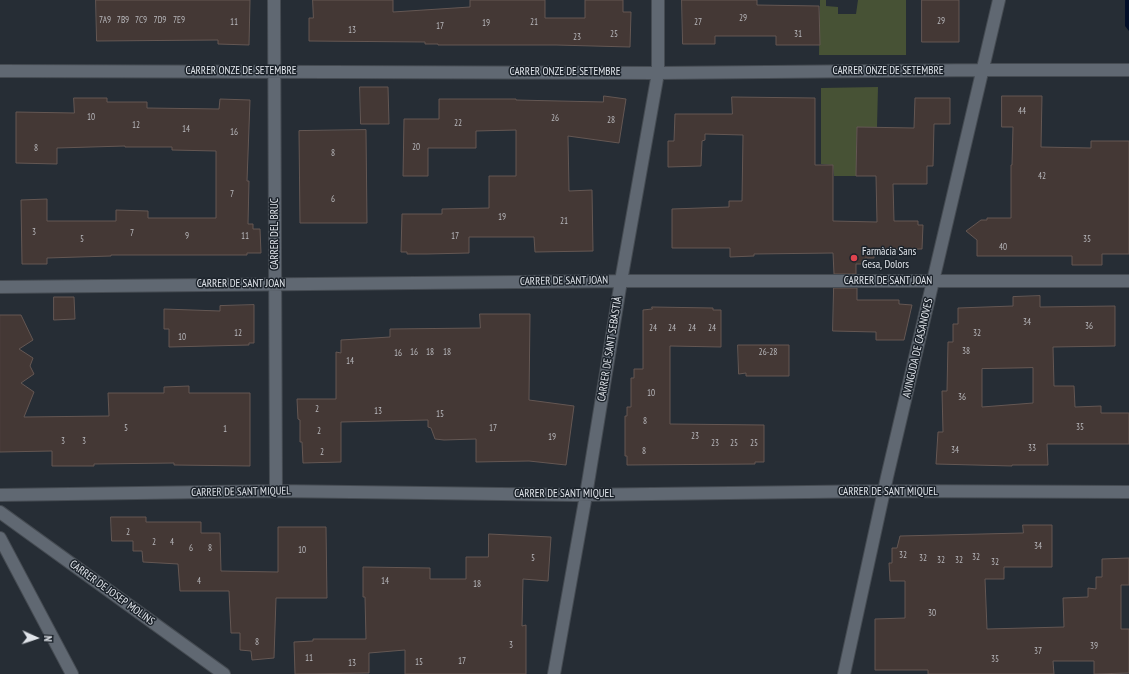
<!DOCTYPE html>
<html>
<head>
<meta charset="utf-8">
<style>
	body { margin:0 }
	#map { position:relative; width:1129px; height:674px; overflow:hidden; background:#262d35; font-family:"PT Sans Narrow",sans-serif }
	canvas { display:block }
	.north { position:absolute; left:16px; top:618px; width:40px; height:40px; -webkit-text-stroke:3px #1c232b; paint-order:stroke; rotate:93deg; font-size:11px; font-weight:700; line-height:16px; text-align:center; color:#e0e4ea }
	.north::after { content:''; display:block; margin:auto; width:14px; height:18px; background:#e0e4ea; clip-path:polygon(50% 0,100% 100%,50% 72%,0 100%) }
</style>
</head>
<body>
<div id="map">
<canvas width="1129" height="674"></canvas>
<div class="north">N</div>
</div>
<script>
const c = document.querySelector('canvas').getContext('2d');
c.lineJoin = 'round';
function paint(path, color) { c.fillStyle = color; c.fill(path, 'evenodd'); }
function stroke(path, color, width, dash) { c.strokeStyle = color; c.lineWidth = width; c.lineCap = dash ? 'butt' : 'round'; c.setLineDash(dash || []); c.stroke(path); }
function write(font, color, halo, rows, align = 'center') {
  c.font = font + ' "PT Sans Narrow",sans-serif'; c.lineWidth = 3; c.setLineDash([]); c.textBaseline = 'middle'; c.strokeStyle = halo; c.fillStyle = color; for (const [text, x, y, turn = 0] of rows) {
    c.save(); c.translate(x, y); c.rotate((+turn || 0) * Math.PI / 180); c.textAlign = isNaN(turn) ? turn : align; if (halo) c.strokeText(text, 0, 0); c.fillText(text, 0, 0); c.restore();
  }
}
const green = new Path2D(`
	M820,0H826V6L838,7V14H856L858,0H906V55H819Z
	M878,87L877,127L857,128L856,176H834L833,165L821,164V88Z`);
const water = new Path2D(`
	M1125,0H1129V31L1125,26Z`);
const building = new Path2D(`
	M96,0H250L249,45L218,44V40L97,41Z
	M313,0H393V12L470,7V0H545V18H585V0H623V12H631L630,47L556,45H438V44H425V42L309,41V18H313Z
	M682,0H757V5L819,6L820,45H776V36H715V44H683Z
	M922,0H959V42H922Z
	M360,87H388L389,124H361Z
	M604,96L626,99L619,143L568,136L569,191L592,190L593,251L535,252L534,237H469V253L427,254H407V252H401L402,214H442V209L489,208V176H516V130L476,131V148H428V176H403L404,119H439V99H516V100L603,102Z
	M1002,96H1042L1041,147L1091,148V141H1129V254H1102V265H1072V256H977V240L966,231L981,220H987V218H1011V165H1012L1013,127H1002Z
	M732,97L815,98V165H833V221L877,222L876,176H856L857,127L914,128L915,98H950V124H934L933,166H927V184H893L894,221H918V225H923L922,249H874V258H865V264H856V274H834L833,253L754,254V256L730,257V248H672V209L729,207V201H742L743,135L705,134V140L702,141L701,166L668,167V141H674L675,114H732Z
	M74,98H107V102H147V108L219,109L220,99L250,100L247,181H249L248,224H253V229H260L261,253H247V255H111V256L47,258V264H22L21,200L47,199V221H116V210L148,211V218H216V151L172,150V147H125V146L57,148V164L16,163V112L74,113Z
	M366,130L367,223H300L299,131Z
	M834,288H857V300H899V304L912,305L904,340H876V332L833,331Z
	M1040,296V307L1115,306V346L1053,347L1054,386H1074L1075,407L1101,406V413H1129V444H1047L1048,465H1012V466L936,464L938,432H943L942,391H947L948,342H953V324H958V308L1013,306V297ZM1033,368V403L982,407V369Z
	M54,297H74L75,319L54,320Z
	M254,305V343H249V345L169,347V329H164V309L220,311V306Z
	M652,307L713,308V310H721V347L670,346V424L764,425V462H755V464L627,465V456H625V416H627V407H631V378H634V369H643V310L652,309Z
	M480,314H530L529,400L574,406L566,465L529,461L476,462V439L444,440L435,439L431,428L428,427V420L341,422V462L303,463L302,442H300V420L298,419L297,399H336V352L341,353V340L390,337V329L480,328Z
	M0,315H21L33,340L19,349L33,358L30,366L34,374L21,383L34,392L24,417L109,416L108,393H164V387L189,386V393H250V466L174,465V463L94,464V466H52V451L0,452Z
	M738,345H789V376H746V373L739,374Z
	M111,517H146V522H201V533H220L221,571L278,572V527H326L327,598H276L274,658L252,660L251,651L240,650V633H231L229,591H180L178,564L143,562L142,551H133V541H112Z
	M1023,525H1052V567H1004V579H985L987,629L1064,627L1063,598L1088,597V588L1096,589V577H1102V559L1129,558V585H1121V629H1129V673L1094,674V661H1053L1054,674H928V670H875V619L905,618V581H890L889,563H892V548H897L900,536L1023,533Z
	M489,534L551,537L548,581L523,579L522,626L526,625V674H405V650L369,653V673L295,674L294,642L313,641V639H366L365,597H363V567L430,568V579H466V557H488Z`);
const minor = new Path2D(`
	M274,0L276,491
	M0,71L658,73L983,70H1129
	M0,287L621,281H1129
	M0,495L276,491L575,495L884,491L1129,492
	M0,512L224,674
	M0,538L72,674
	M554,674L586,495L621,281L658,73V0
	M844,674L887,477L999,0`);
const markers = [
	[854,258,4,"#e0444e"]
];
const numberNames = [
	["29",743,18],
	["7A9",105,20],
	["7B9",123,20],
	["7C9",141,20],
	["7D9",160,20],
	["7E9",179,20],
	["29",941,21],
	["11",234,22],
	["21",534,22],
	["27",698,22],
	["19",486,23],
	["17",440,26],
	["13",352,30],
	["25",614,34],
	["31",798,34],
	["23",577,37],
	["44",1022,111],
	["10",91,117],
	["26",555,118],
	["28",611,120],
	["22",458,123],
	["12",136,125],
	["14",186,129],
	["16",234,132],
	["20",416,147],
	["8",36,148],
	["8",333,153],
	["42",1042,176],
	["7",232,194],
	["6",333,199],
	["19",502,217],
	["21",564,221],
	["3",34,232],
	["7",132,233],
	["9",187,236],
	["11",245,236],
	["17",455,236],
	["5",82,239],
	["35",1087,239],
	["40",1003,247],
	["34",1027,322],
	["36",1089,326],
	["24",653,328],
	["24",672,328],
	["24",692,328],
	["24",712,328],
	["12",238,333],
	["32",977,333],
	["10",182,337],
	["38",966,351],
	["16",414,352],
	["18",430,352],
	["18",447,352],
	["26-28",768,352],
	["16",398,353],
	["14",350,361],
	["10",651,393],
	["36",962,397],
	["2",317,409],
	["13",378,411],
	["15",440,414],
	["8",645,421],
	["35",1080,427],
	["5",126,428],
	["17",493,428],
	["1",225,429],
	["2",319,431],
	["23",695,436],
	["19",552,437],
	["3",63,441],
	["3",84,441],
	["23",715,443],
	["25",734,443],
	["25",754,443],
	["33",1032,448],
	["34",955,450],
	["8",644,451],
	["2",322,452],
	["2",128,532],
	["2",154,542],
	["4",172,542],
	["34",1038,546],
	["6",191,548],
	["8",210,548],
	["10",302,550],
	["32",903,555],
	["32",976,557],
	["5",533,558],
	["32",923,558],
	["32",941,560],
	["32",959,560],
	["32",995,562],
	["4",199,581],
	["14",385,581],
	["18",477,584],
	["30",932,613],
	["8",257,642],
	["3",511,645],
	["39",1094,646],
	["37",1038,651],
	["11",309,658],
	["35",995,659],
	["17",462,661],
	["15",419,662],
	["13",352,663]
];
const streetNames = [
	["CARRER ONZE DE SETEMBRE",241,71],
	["CARRER ONZE DE SETEMBRE",888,71],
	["CARRER ONZE DE SETEMBRE",565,72],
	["CARRER DEL BRUC",275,234,-90],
	["CARRER DE SANT JOAN",564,281,-1],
	["CARRER DE SANT JOAN",888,281],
	["CARRER DE SANT JOAN",241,284],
	["AVINGUDA DE CASANOVES",918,348,-77],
	["CARRER DE SANT SEBASTIÀ",610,349,-81],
	["CARRER DE SANT MIQUEL",241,492,-1],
	["CARRER DE SANT MIQUEL",888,492],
	["CARRER DE SANT MIQUEL",564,494],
	["CARRER DE JOSEP MOLINS",112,593,36]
];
const poiNames = [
	["Farmàcia Sans",862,252],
	["Gesa, Dolors",862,265]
];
paint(green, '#475235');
paint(water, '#030f29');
paint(building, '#443835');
stroke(building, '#645753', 1);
stroke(minor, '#454b52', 14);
stroke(minor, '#606872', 12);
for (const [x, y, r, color] of markers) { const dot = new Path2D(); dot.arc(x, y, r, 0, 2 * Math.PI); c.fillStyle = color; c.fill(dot); stroke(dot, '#1c232b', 1.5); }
write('9px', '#b9b9bd', null, numberNames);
write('11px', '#e0e4ea', '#1c232b', streetNames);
write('11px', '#e0e4ea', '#1c232b', poiNames, 'left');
</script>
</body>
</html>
